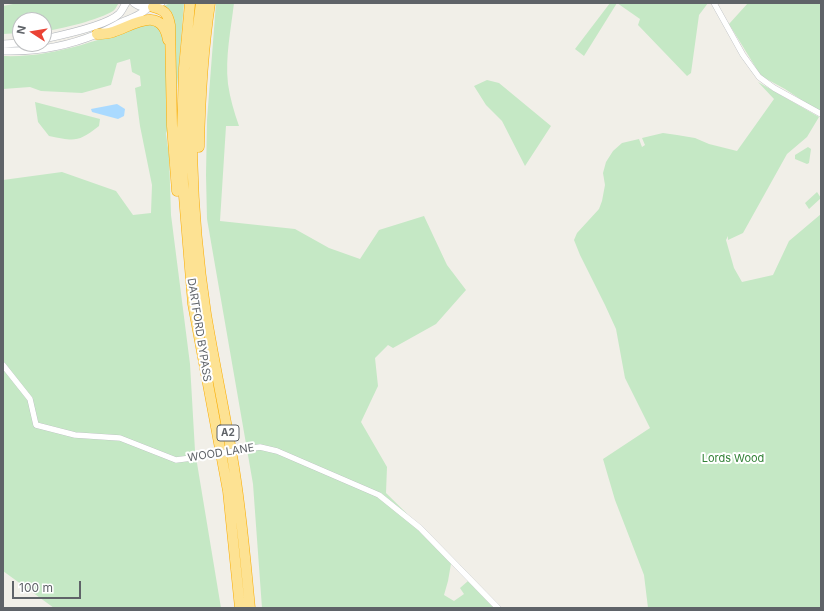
<!DOCTYPE html>
<html>
<head>
<meta charset="utf-8">
<style>
	body { margin:0 }
	#map { position:relative; width:824px; height:611px; overflow:hidden; background:#f1efe8; font-family:Inter,sans-serif }
	canvas { display:block }
	.frame { position:absolute; inset:0; border:4px solid #5f6368; pointer-events:none }
	.north { position:absolute; left:12px; top:12px; width:40px; height:40px; box-sizing:border-box; background:#fff; border:1px solid #bfc1c3; border-radius:50%; rotate:282deg; font-size:11px; font-weight:700; line-height:16px; text-align:center; color:#5f6368 }
	.north::after { content:''; display:block; margin:auto; width:14px; height:18px; background:#ea4335; clip-path:polygon(50% 0,100% 100%,50% 72%,0 100%) }
	.scale { position:absolute; left:12px; top:581px; width:69px; height:18px; box-sizing:border-box; border:2px solid #5f6368; border-top:0; padding-left:5px; font-size:12px; line-height:14px; white-space:nowrap; color:#5f6368; -webkit-text-stroke:3px #fff; paint-order:stroke }
</style>
</head>
<body>
<div id="map">
<canvas width="824" height="611"></canvas>
<div class="frame"></div>
<div class="north">N</div>
<div class="scale">100 m</div>
</div>
<script>
const c = document.querySelector('canvas').getContext('2d');
c.lineJoin = 'round';
function paint(path, color) { c.fillStyle = color; c.fill(path, 'evenodd'); }
function stroke(path, color, width, dash) { c.strokeStyle = color; c.lineWidth = width; c.lineCap = dash ? 'butt' : 'round'; c.setLineDash(dash || []); c.stroke(path); }
function write(font, color, halo, rows, align = 'center') {
  c.font = font + ' Inter,sans-serif'; c.lineWidth = 4; c.setLineDash([]); c.textBaseline = 'middle'; c.strokeStyle = halo; c.fillStyle = color; for (const [text, x, y, turn = 0] of rows) {
    c.save(); c.translate(x, y); c.rotate((+turn || 0) * Math.PI / 180); c.textAlign = isNaN(turn) ? turn : align; if (halo) c.strokeText(text, 0, 0); c.fillText(text, 0, 0); c.restore();
  }
}
const green = new Path2D(`
	M18,3H119C117,5 116,9 113,11C101,19 59,30 44,31V20H20V33L3,34V6Z
	M170,3H184L176,101L164,6Z
	M216,3H234C231,29 225,57 228,84C230,98 234,112 239,126H226L220,221L295,229L329,248L360,259L379,230L424,216L447,265L466,290L436,324L393,348L388,345L375,358L378,386L361,422L387,467L386,493L452,558L448,581L444,595L454,601L464,594L460,588L468,581L494,608H262L253,484L207,219L206,175L207,120Z
	M610,3H708L699,15L691,73L687,76L638,25L640,19L617,3L584,56L575,49Z
	M748,3H821V113L785,89L761,76L729,24Z
	M149,22L159,27L166,45L168,127L166,134L169,155L171,215L190,364L195,451L221,608H54L3,571V180L62,172L116,191L133,215L151,213L152,185L140,126L135,88L141,86L140,76L132,72L130,59L117,63L111,85L82,93L41,91L30,87L3,89V56C54,58 101,39 149,22Z
	M487,80L499,83L551,126L525,166L502,121L486,105L474,86Z
	M758,82L819,117L807,137L787,154L743,233L728,240V236L726,240L734,268L742,282L773,275L789,241L821,214V608H648L644,575L615,500L603,459L650,428L625,378L616,329L605,305L580,255L574,240L577,233L599,209L602,201L605,185L603,173L606,162L613,151L622,143L639,139L642,147L645,145L642,138L663,133L677,135L695,138L709,144L737,151L774,99Z
	M35,102L100,119L99,126C77,143 75,141 49,136L38,122Z
	M808,147L811,149L809,163L807,164L795,159V155Z
	M817,192L821,198L809,209L805,203Z`);
const water = new Path2D(`
	M117,104L125,109L124,116L118,119L92,112L91,109Z`);
const street = new Path2D(`
	M714,3L743,55L759,77L774,88L821,114
	M3,365L30,399L36,425L75,435L120,438L176,460L199,457
	M247,449L260,447L277,451L379,495L420,528L498,608`);
const secondary = new Path2D(`
	M134,3C142,9 153,9 161,3
	M44,39C62,35 106,26 119,14C122,11 124,6 126,3
	M3,44L20,43
	M3,51C34,52 68,46 97,34C106,31 114,26 122,22C132,18 141,15 149,7`);
const highway = new Path2D(`
	M190,3L184,68L182,133L183,184L193,304L228,491L240,608
	M201,3C186,103 191,215 206,314C214,362 224,409 232,456C241,506 245,557 250,608
	M153,7C164,10 168,13 170,25L172,126L177,191
	M97,34C102,34 108,34 113,32C132,26 162,4 168,40
	M199,147C200,99 203,50 210,3`);
const streetBridge = new Path2D(`
	M199,457L247,449`);
const shields = [
	[228,433,22]
];
const shieldNames = [
	["A2",228,433]
];
const streetNames = [
	["DARTFORD BYPASS",199,330,81],
	["WOOD LANE",221,453,-9]
];
const parkNames = [
	["Lords Wood",733,459]
];
paint(green, '#c5e8c5');
paint(water, '#aadaff');
stroke(street, '#b5b8bc', 6);
stroke(secondary, '#b6babf', 8);
stroke(highway, '#f9ab00', 11);
stroke(street, '#fff', 5.5);
stroke(secondary, '#fff', 7);
stroke(highway, '#fde293', 10);
stroke(streetBridge, '#b5b8bc', 6, []);
stroke(streetBridge, '#fff', 5.5);
for (const [x, y, w] of shields) { const box = new Path2D(); box.roundRect(x - w / 2, y - 8, w, 16, 3); c.fillStyle = '#fff'; c.fill(box); stroke(box, '#5f6368', 1); }
write('bold 10px', '#5f6368', null, shieldNames);
write('11px', '#5f6368', '#fff', streetNames);
write('11px', '#348238', '#fff', parkNames);
</script>
</body>
</html>
